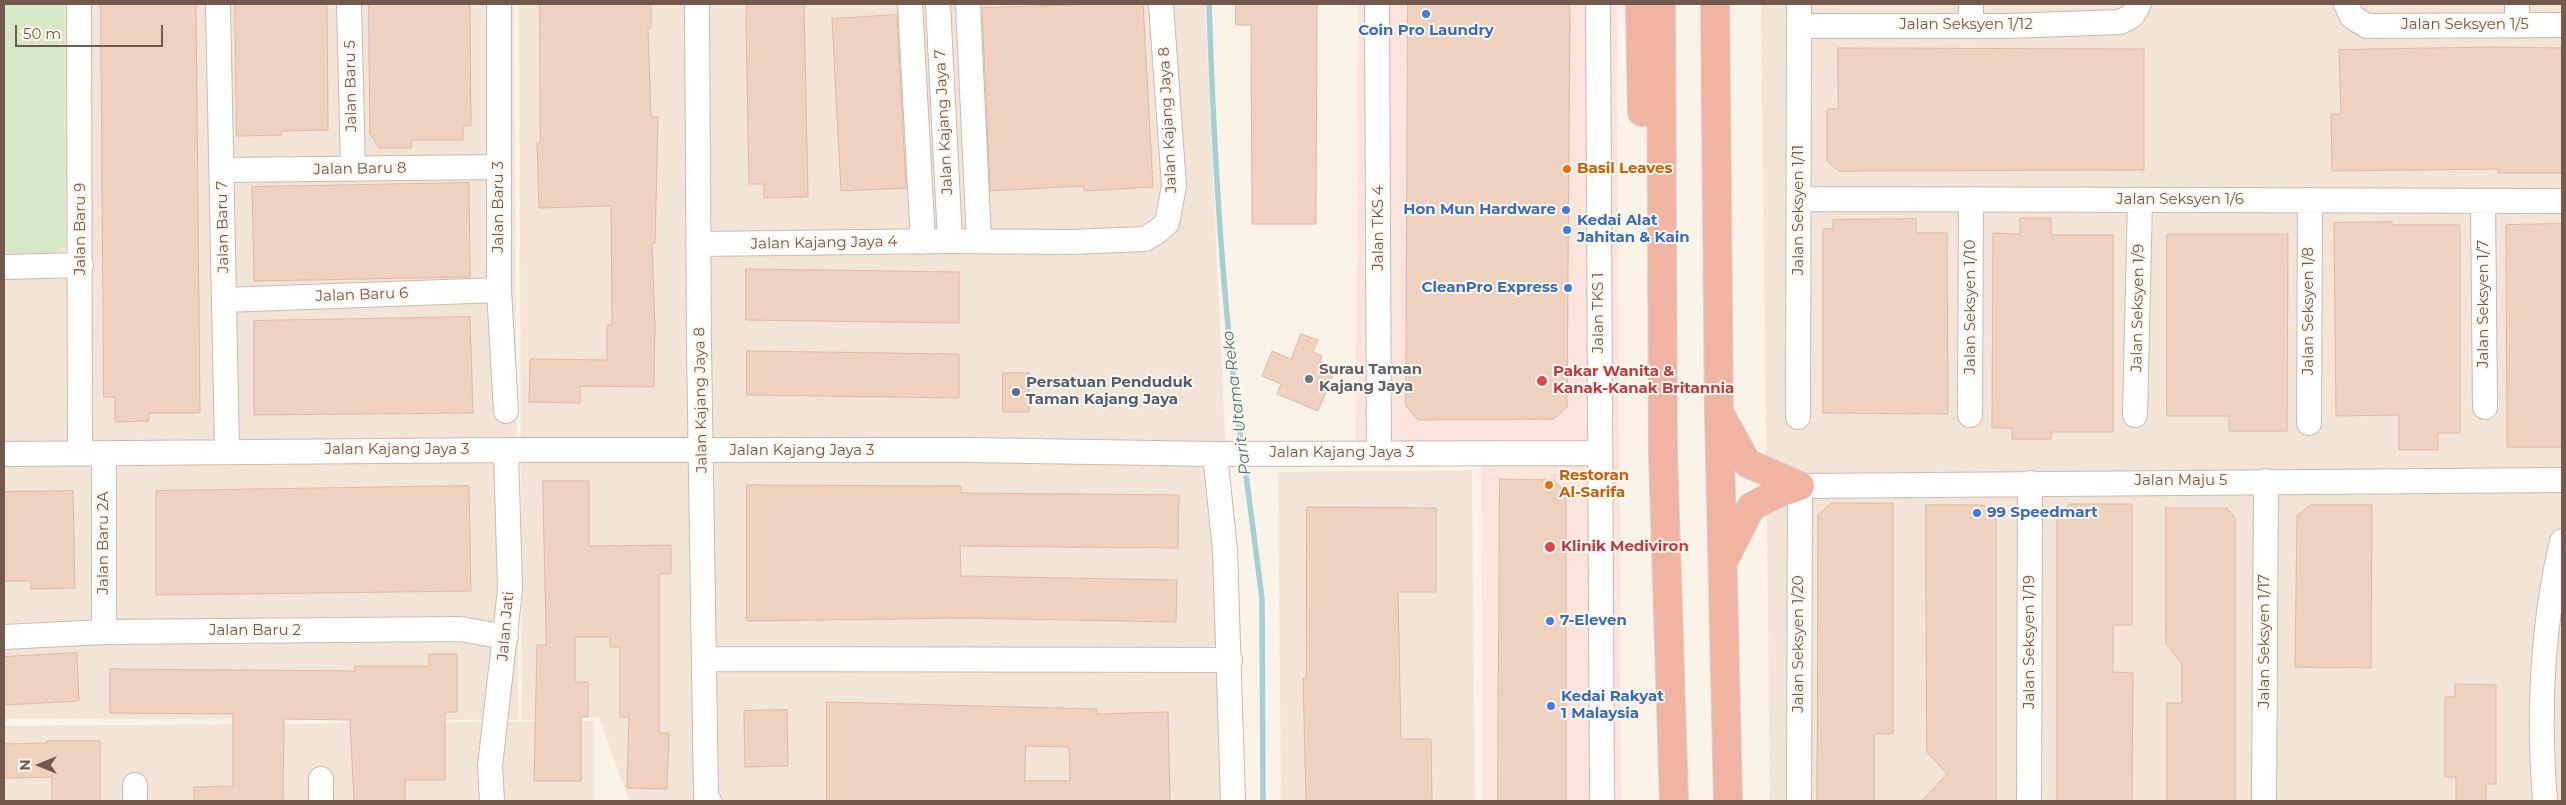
<!DOCTYPE html>
<style>
body{margin:0}
#map{position:relative;width:2566px;height:805px;overflow:hidden;background:#fbf3e7;font-family:Montserrat,sans-serif}
canvas{display:block}
.frame{position:absolute;inset:0;border:5px solid #73594d;pointer-events:none}
.north{position:absolute;left:15px;top:740px;width:50px;height:50px;-webkit-text-stroke:4px #fef7ed;paint-order:stroke;rotate:270deg;font-size:14px;font-weight:700;line-height:20px;text-align:center;color:#73594d}
.north::after{content:'';display:block;margin:auto;width:18px;height:22px;background:#73594d;clip-path:polygon(50% 0,100% 100%,50% 72%,0 100%)}
.scale{position:absolute;left:15px;top:25px;width:148px;height:22px;box-sizing:border-box;border:2px solid #73594d;border-top:0;padding-left:6px;font-size:15px;line-height:18px;white-space:nowrap;color:#73594d;-webkit-text-stroke:4px #fef7ed;paint-order:stroke}
</style>
<div id="map">
<canvas width="2566" height="805"></canvas>
<div class="frame"></div>
<div class="north">N</div>
<div class="scale">50 m</div>
</div>
<script>
const context = document.querySelector('canvas').getContext('2d');
context.lineJoin = 'round';
function fill(path, color) {
  context.fillStyle = color;
  context.fill(path, 'evenodd');
}
function strokePath(path, color, width, dash) {
  context.strokeStyle = color;
  context.lineWidth = width;
  context.lineCap = dash ? 'butt' : 'round';
  context.setLineDash(dash || []);
  context.stroke(path);
}
function label(font, color, halo, rows, align = 'center') {
  context.font = font + ' Montserrat,sans-serif';
  context.lineWidth = 4;
  context.setLineDash([]);
  context.textBaseline = 'middle';
  context.strokeStyle = halo;
  context.fillStyle = color;
  for (const [text, x, y, turn = 0] of rows) {
    context.save();
    context.translate(x, y);
    context.rotate((+turn || 0) * Math.PI / 180);
    context.textAlign = isNaN(turn) ? turn : align;
    if (halo) context.strokeText(text, 0, 0);
    context.fillText(text, 0, 0);
    context.restore();
  }
}
const residential = new Path2D(`
 M4 4H514L518 720 4 719Z
 M519 4H1205L1242 801H629L599 717 522 720Z
 M1761 4H2562V801H1770Z
 M1472 470 1475 801H1281L1278 472Z
 M594 721V801H4V726Z`);
const commercial = new Path2D(`
 M1358 4H1617L1621 801H1483L1481 452 1356 453Z`);
const green = new Path2D(`
 M4 4H64L65 246 51 254 4 253Z`);
const stream = new Path2D(`
 M1209 4C1214 152 1222 301 1242 448
 M1244 459 1262 599 1263 801`);
const building = new Path2D(`
 M101 4H196L200 413H149V421L115 422V397H104Z
 M235 4H327L328 130 282 131V135L237 136Z
 M369 4H470L471 126H463V140H411L412 148H379L370 134Z
 M540 4H651V28H648L651 117H658L655 243H652L655 326 654 387 580 386V403L529 402 530 359 607 360V325H612L611 206 539 208 537 143 540 142Z
 M747 4H804L808 197 764 198V184H749L746 21Z
 M1101 4H1143L1153 187 1084 191V186L990 191 982 8Z
 M1236 4H1317L1316 224H1252L1251 25H1236Z
 M1408 4H1570L1567 407 1554 419 1418 420 1406 406Z
 M897 15 906 188 841 191 832 19Z
 M2492 47 2562 48V173H2498V169L2332 171 2331 114H2341L2339 50Z
 M1838 48 2144 49V170L1839 171 1827 161V109H1838Z
 M469 183 470 277 254 281 252 187Z
 M2020 218H2051V235H2113V432H2051V439H2012V428H1992L1993 233 2020 234Z
 M1916 219V233H1947L1948 414 1823 413V229H1833V220Z
 M2392 222V225H2460V433H2438V450H2399V415L2336 416 2334 223Z
 M2562 224V447H2507L2506 225Z
 M2167 234H2288L2287 431H2229V416H2167Z
 M746 269 959 272V323L746 320Z
 M470 317 473 413 254 415V321Z
 M1301 334 1318 340 1313 352 1322 356 1320 361 1336 368 1318 411 1277 394 1281 384 1262 376 1272 351 1291 359Z
 M747 351 959 354V398L747 395Z
 M1003 373H1029V412H1003Z
 M1500 479 1553 480 1566 492V801H1498Z
 M543 481H589V546L671 545V574H659V733H669L667 789 627 788 629 717H620V647H610V637H575V682H588V717H581V781H534L537 645H546Z
 M747 485 961 486V493L1179 495 1178 548 960 546 961 576 1177 580 1176 622 961 618 747 621Z
 M469 486 471 591 156 595V491Z
 M73 491 75 588 31 589V581H4V492Z
 M1832 503H1893V734H1874V801H1817L1818 515Z
 M2070 504H2132V625H2113V672L2133 673 2132 801H2057V517Z
 M1926 505H1984L1996 517V801H1922L1947 774 1927 752Z
 M2311 505H2372L2371 668 2295 667 2297 516Z
 M1307 507 1436 508V592H1398L1401 739H1431L1432 801H1306L1303 678H1306Z
 M2166 508H2227L2235 517V801H2167V703H2182V664L2166 644Z
 M77 653 79 701 4 705V657Z
 M429 654H457V712H445V780H405V801H354L350 720 284 719 283 801H194V787L233 786V714L110 713V669L355 671V666H429Z
 M2455 684 2496 685V784H2486V801H2456V777H2445V697H2455Z
 M827 702 1097 709V714L1168 712 1170 801H827ZM1026 746 1069 747 1070 781H1025Z
 M787 710 788 766 745 767 744 711Z
 M47 741H100V801H52V777L4 778V744L47 743Z`);
const street = new Path2D(`
 M79 4 80 453
 M218 4 227 451
 M349 4 353 169
 M499 4V290L506 411
 M697 4 699 347 706 796 709 801
 M910 4 923 242
 M938 4 950 241
 M968 4 979 241
 M1377 4 1379 453
 M1598 4 1602 801
 M1971 4V26
 M2346 4 2352 17 2367 26 2562 25
 M2517 25V4
 M1799 26H2007L2120 22 2132 16 2139 4
 M222 170 499 167
 M1799 199 2562 201
 M2483 201 2485 407
 M698 244 950 241 1070 242 1145 239 1158 231 1167 223 1174 186 1161 4
 M4 267 81 265
 M224 300 499 290
 M1970 415 1971 199
 M2135 415 2140 200
 M1798 417 1799 4
 M2309 423 2310 200
 M104 453V632
 M4 454 506 450H970L1215 454 1600 453
 M1215 454 1225 550 1233 801
 M4 637 104 632 460 629 506 637
 M705 659 1230 660
 M321 779V801
 M135 785V801
 M492 801 490 766 510 590 506 450
 M1799 801 1800 486 2562 480
 M2029 801 2030 483
 M2264 801 2266 481
 M2545 801C2538 716 2542 624 2562 541`);
const highway = new Path2D(`
 M1640 4 1642 112
 M1661 4 1663 454 1674 801
 M1715 4 1719 413 1728 801
 M1721 416 1747 463 1800 486
 M1723 562 1751 507 1776 494 1800 486`);
const markers = [
 [1426,14,5,"#3f7fe0"],
 [1567,169,5,"#e8710a"],
 [1566,210,5,"#3f7fe0"],
 [1567,230,5,"#3f7fe0"],
 [1568,288,5,"#3f7fe0"],
 [1309,379,5,"#6b7280"],
 [1542,381,6,"#e0444e"],
 [1016,392,5,"#5c6f8a"],
 [1549,485,5,"#e8710a"],
 [1977,513,5,"#3f7fe0"],
 [1550,547,6,"#e0444e"],
 [1550,621,5,"#3f7fe0"],
 [1551,706,5,"#3f7fe0"]
];
const streetNames = [
 ["Jalan Seksyen 1/12",1966,25],
 ["Jalan Seksyen 1/5",2465,25],
 ["Jalan Baru 5",351,86,-91],
 ["Jalan Kajang Jaya 8",1168,120,-93],
 ["Jalan Kajang Jaya 7",944,122,-93],
 ["Jalan Baru 8",360,169,-1],
 ["Jalan Seksyen 1/6",2180,200],
 ["Jalan Baru 3",499,207,-90],
 ["Jalan Seksyen 1/11",1799,210,-90],
 ["Jalan Baru 7",223,227,-91],
 ["Jalan TKS 4",1379,228,-90],
 ["Jalan Baru 9",81,229,-90],
 ["Jalan Kajang Jaya 4",824,243,-1],
 ["Jalan Baru 6",362,295,-2],
 ["Jalan Seksyen 1/7",2484,304,-90],
 ["Jalan Seksyen 1/10",1971,307,-90],
 ["Jalan Seksyen 1/9",2138,308,-89],
 ["Jalan Seksyen 1/8",2309,311,-90],
 ["Jalan TKS 1",1599,313,-90],
 ["Jalan Kajang Jaya 8",701,400,-91],
 ["Jalan Kajang Jaya 3",397,450],
 ["Jalan Kajang Jaya 3",802,451],
 ["Jalan Kajang Jaya 3",1342,453],
 ["Jalan Maju 5",2181,481],
 ["Jalan Baru 2A",104,543,-90],
 ["Jalan Jati",506,626,-85],
 ["Jalan Baru 2",255,631],
 ["Jalan Seksyen 1/17",2265,641,-90],
 ["Jalan Seksyen 1/19",2030,642,-90],
 ["Jalan Seksyen 1/20",1799,644,-90]
];
const shopNames = [
 ["Coin Pro Laundry",1426,31,"center"],
 ["Hon Mun Hardware",1556,210,"right"],
 ["Kedai Alat",1577,221],
 ["Jahitan & Kain",1577,238],
 ["CleanPro Express",1558,288,"right"],
 ["99 Speedmart",1987,513],
 ["7-Eleven",1560,621],
 ["Kedai Rakyat",1561,697],
 ["1 Malaysia",1561,714]
];
const foodNames = [
 ["Basil Leaves",1577,169],
 ["Restoran",1559,476],
 ["Al-Sarifa",1559,493]
];
const worshipNames = [
 ["Surau Taman",1319,370],
 ["Kajang Jaya",1319,387]
];
const healthNames = [
 ["Pakar Wanita &",1553,372],
 ["Kanak-Kanak Britannia",1553,389],
 ["Klinik Mediviron",1561,547]
];
const serviceNames = [
 ["Persatuan Penduduk",1026,383],
 ["Taman Kajang Jaya",1026,400]
];
const waterNames = [
 ["Parit Utama Reko",1237,403,-97]
];
fill(residential, '#f2e4d6');
fill(commercial, '#fae4dc');
fill(green, '#d5e8c6');
strokePath(stream, '#a4cfd4', 5.5);
fill(building, '#efd1c0');
strokePath(building, '#e0b8a2', 1);
strokePath(street, '#ccbaae', 26);
strokePath(highway, '#d8d1cd', 30);
strokePath(street, '#fff', 24);
strokePath(highway, '#f1b4a2', 28);
for (const [x, y, r, color] of markers) {
  const dot = new Path2D();
  dot.arc(x, y, r, 0, 2 * Math.PI);
  context.fillStyle = color;
  context.fill(dot);
  strokePath(dot, '#fef7ed', 2);
}
label('15px', '#73594d', '#fef7ed', streetNames);
label('bold 15px', '#366cbe', '#fef7ed', shopNames, 'left');
label('bold 15px', '#c56008', '#fef7ed', foodNames, 'left');
label('bold 15px', '#5b616d', '#fef7ed', worshipNames, 'left');
label('bold 15px', '#be3a42', '#fef7ed', healthNames, 'left');
label('bold 15px', '#4e5e75', '#fef7ed', serviceNames, 'left');
label('italic 16px', '#45777e', '#fef7ed', waterNames);
</script>
